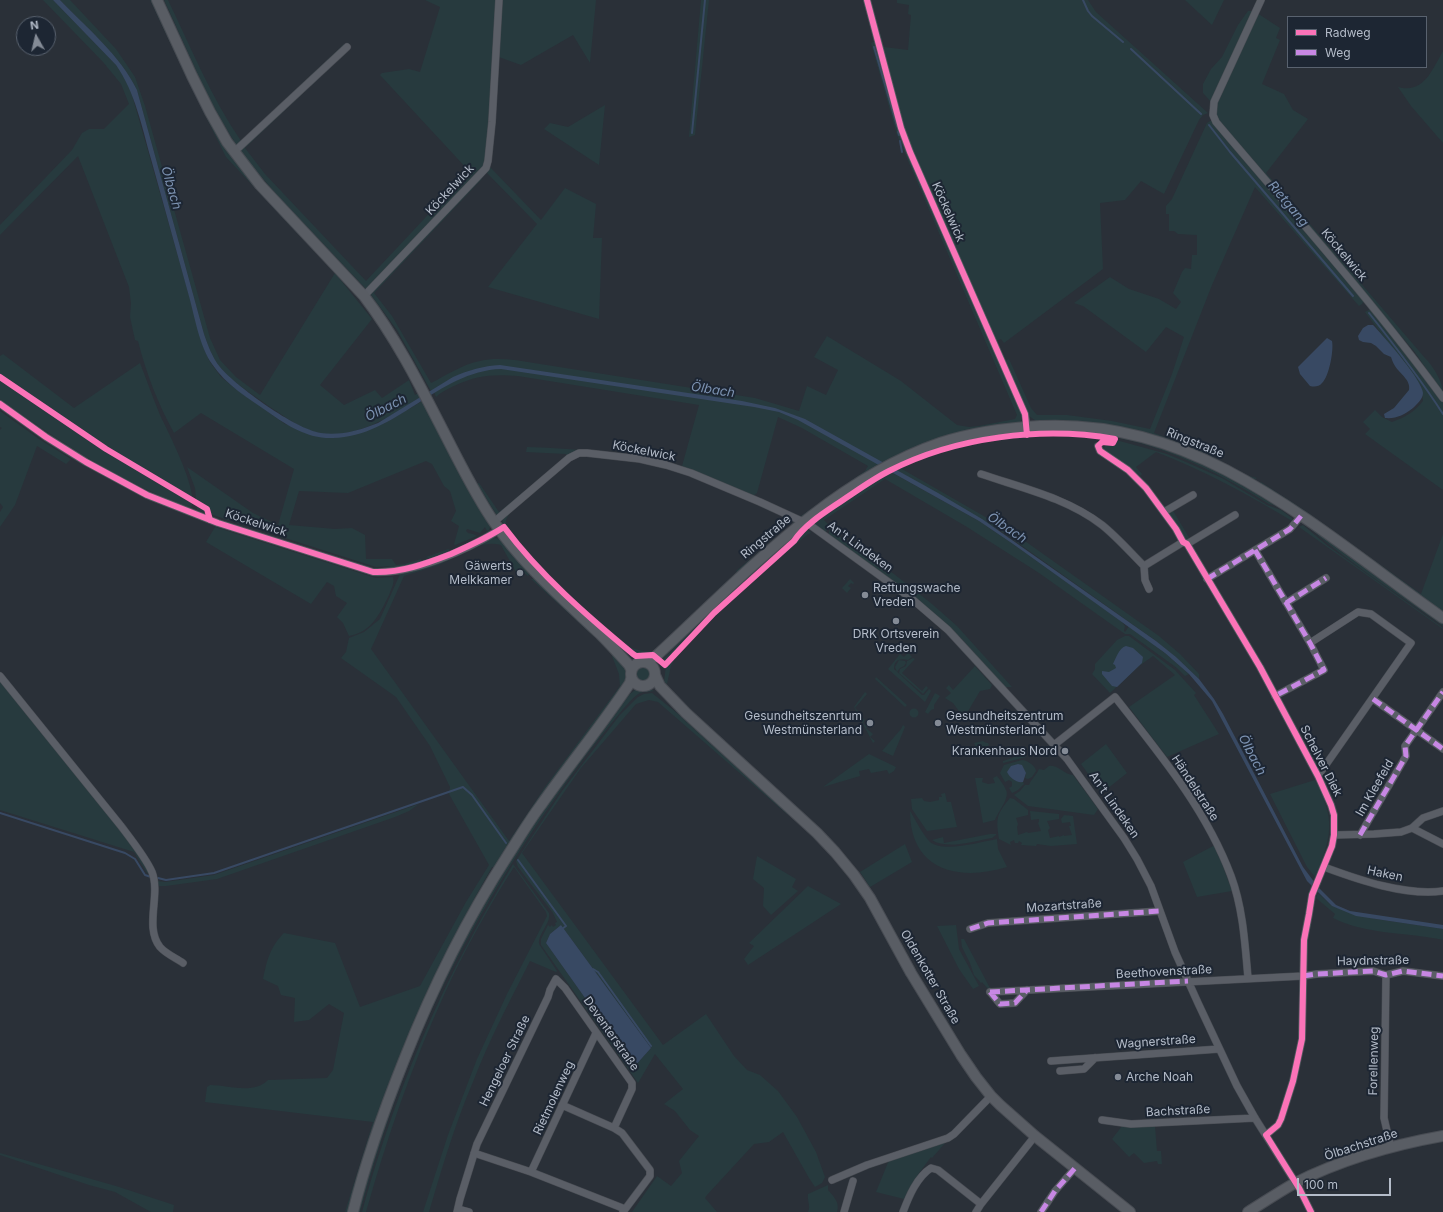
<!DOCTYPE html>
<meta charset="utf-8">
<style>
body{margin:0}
#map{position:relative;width:1443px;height:1212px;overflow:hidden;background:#2a3038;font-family:Inter,sans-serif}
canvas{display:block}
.legend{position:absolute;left:1287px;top:16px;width:140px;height:52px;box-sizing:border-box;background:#1d2633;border:1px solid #59626f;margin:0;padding:5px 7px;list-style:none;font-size:12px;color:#b4bcc9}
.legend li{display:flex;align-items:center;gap:8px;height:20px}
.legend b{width:20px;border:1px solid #59626f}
.north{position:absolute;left:16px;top:16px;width:40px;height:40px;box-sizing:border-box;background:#1d2633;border:1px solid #59626f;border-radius:50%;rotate:352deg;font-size:11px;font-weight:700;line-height:16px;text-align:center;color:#b4bcc9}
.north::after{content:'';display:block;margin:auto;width:14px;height:18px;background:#848b96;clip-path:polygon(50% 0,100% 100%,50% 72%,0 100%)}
.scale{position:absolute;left:1297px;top:1178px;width:94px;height:18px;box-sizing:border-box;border:2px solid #b4bcc9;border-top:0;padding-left:5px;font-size:12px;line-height:14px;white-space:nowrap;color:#b4bcc9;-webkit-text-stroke:3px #1d2633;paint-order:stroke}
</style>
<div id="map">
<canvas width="1443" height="1212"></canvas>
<ul class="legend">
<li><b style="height:5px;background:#fb73b8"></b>Radweg</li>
<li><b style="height:5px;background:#c787e3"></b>Weg</li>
</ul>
<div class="north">N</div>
<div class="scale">100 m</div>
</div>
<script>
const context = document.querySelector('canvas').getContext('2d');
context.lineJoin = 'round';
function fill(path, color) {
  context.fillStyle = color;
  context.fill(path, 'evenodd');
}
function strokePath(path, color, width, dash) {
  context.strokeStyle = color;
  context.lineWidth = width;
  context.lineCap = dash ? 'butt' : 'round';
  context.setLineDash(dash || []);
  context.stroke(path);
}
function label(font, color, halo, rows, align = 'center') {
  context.font = font + ' Inter,sans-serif';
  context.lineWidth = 4;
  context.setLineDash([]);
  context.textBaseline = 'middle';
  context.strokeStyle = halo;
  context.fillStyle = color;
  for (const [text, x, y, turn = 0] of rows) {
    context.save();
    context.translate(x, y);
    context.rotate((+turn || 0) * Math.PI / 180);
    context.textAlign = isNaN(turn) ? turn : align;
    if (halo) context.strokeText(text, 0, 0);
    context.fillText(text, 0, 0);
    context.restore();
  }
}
const green = new Path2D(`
 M43 0H53L116 65 124 77 130 88 205 351 210 362 221 377 232 386 285 424 333 438 385 423 424 400 491 525 489 530 487 531 485 527 480 533 467 529 466 531 468 533 473 534 477 536 455 545 454 544 459 526 451 521 456 511 450 491 444 486 432 464 426 461 348 493 299 491 289 525 335 529 352 528 365 535 366 559H392L396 565 404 564 421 559V562L416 564 384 570 382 568 391 566 376 567 197 510 195 488 187 467 253 513 278 525 294 469 201 413 174 433C158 404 146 373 138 341L135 340 130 317 131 303 129 287 78 156 0 235V225L72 150 82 133 89 129H104L129 104 121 84 103 62Z
 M60 0H70L116 49 135 77 145 106 210 338 220 360 236 377 260 395 335 273 372 319 320 385 344 405 375 390 382 398 409 380 415 395 420 392 422 396C395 413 372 430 339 434 330 435 318 434 309 430 294 424 281 414 267 405 251 393 233 383 220 367 212 357 208 345 204 334L137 90C120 55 87 28 60 0Z
 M150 0H154L202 105 299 232 298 234 226 157 190 85Z
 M164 0H168C191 48 211 97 241 141L344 44 346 46 237 146C207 101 187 49 164 0Z
 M425 0H497L489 123 485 164 482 168 367 288H365L277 195 240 152 241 149 334 64 245 148 265 174 366 281 469 171 380 75 382 73 409 69 420 72 440 7Z
 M500 0H596L590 63 573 35 521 65 496 56Z
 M701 0H709L695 135 689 137Z
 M897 0H1088L1096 12 1208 113 1203 115 1199 120 1164 194 1141 181 1125 200 1100 203 1103 269 1004 343 1001 339 996 341 919 172 904 129 875 15 884 47 908 50 911 15 908 14 909 5 897 3Z
 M1185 0H1224L1212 25Z
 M1248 11H1254L1211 102 1203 93V84L1211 69 1222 57 1238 25Z
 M1257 13 1280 28 1276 38 1280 40 1262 84 1284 94 1293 110 1308 119 1266 173 1425 358C1433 366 1443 382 1443 393L1414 351 1221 126 1215 115 1216 103Z
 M875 41 901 135 1022 415 1021 421 1018 423 894 457 871 469V470L802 519 798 518 865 471 868 466 802 428 778 417 757 493 753 496 674 466 579 452 498 515 496 514 477 484 479 483 499 512 566 457V454L526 452 527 447C582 449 628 453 682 466L699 405 518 376C493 374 477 375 454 386 448 389 441 392 436 397L433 390 431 391 397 330 371 295V293L490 167 541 220 565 188 596 204 593 238H602L599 319 488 287 537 224 486 172 481 180 374 293 392 316 431 383C447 375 463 364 480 361 492 358 503 359 515 360L755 398 799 411 807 386 826 395 838 370 814 357 827 336 901 381 957 425 969 427 979 426 1015 419 1017 415 897 135 871 43Z
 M1443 51V143L1411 106 1398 87C1424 94 1432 70 1443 51Z
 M605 105 599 165 544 129 550 123 568 127Z
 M1210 121H1213L1364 300 1362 304 1359 306 1255 187 1212 285 1154 433 1204 452 1249 476 1257 478 1252 481 1166 440 1039 423 1029 416 1004 361 1009 359 1031 408 1037 415H1067L1112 421 1150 429 1172 374 1184 337 1166 327 1146 352 1083 306 1074 303 1110 277 1129 289 1159 299 1176 309 1181 302 1173 293 1182 272 1185 268 1191 269 1192 255H1197V235L1178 234 1174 231H1169V214H1166V206L1172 199 1207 123Z
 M1369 310H1373L1443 400V490L1365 434 1370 429 1363 422 1375 410 1382 417 1392 422C1406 417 1414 412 1423 401L1421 386 1365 312Z
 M3 354 74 408 140 363C147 381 153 398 160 415 168 432 200 493 191 508 121 483 60 442 0 399V356Z
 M0 411 39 439 71 459 66 464 37 446 15 505 0 527V512L3 507 0 503V430L2 428 0 427Z
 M1063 429 1108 433 1179 452 1241 482 1292 515 1277 506 1269 504C1219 473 1167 446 1108 436 1082 432 1055 433 1029 434L1028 431Z
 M1026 431 1025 434 976 439 919 455 973 437Z
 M1056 435 1101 437 1112 439 1111 441C1041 429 969 438 905 466L902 469 1015 534 1159 636 1180 654 1199 674V679L1176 657 1156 641 1001 531 896 470C915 460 935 451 956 446 988 438 1022 436 1056 435Z
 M1116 440 1167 454 1186 462 1222 478 1267 505 1281 510 1292 518V521C1247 494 1205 471 1156 452L1136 467 1142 474 1140 476 1137 473 1135 474 1105 452 1104 448 1106 443 1115 445Z
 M581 455 646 461 696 477 647 463 584 456 576 457 569 462 511 512C509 515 505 519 506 523 506 528 513 534 516 538 548 579 588 613 627 646 636 650 644 652 654 651L737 572 736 571 788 528 793 523V520L796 522 655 654H637L633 653 604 629 546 575 525 553 502 522 503 518 570 459Z
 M891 472 979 521 1013 544 1121 621 1125 626 1124 631 1125 632 1129 626 1165 653 1189 674 1185 676 1177 668 1130 634H1125L1039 573 967 527 885 479 824 520 844 541 894 574 932 604 957 626 1012 687H1005L961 638 947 625 828 535 830 529 827 527 825 529 827 530 825 533 815 524V523C839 504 864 487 891 472Z
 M1261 482 1307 512 1421 594 1443 534V614L1260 484Z
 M1172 509 1190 539 1187 540 1169 513Z
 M1305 524 1443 622V626C1397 593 1347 562 1305 524Z
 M1303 525 1328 546 1443 628V629L1299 527Z
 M215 527 376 578 393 577C395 583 391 589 389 595 380 613 372 632 349 636L343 623 337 617 347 603 336 596 334 586 327 582 311 604 206 542Z
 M807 529 811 533 808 534C765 570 724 606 685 646L677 655 671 666 667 684 664 682 666 665 679 650 722 607 789 548Z
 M800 530 801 531 793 541 723 603 665 663 662 660 712 608Z
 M494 538 501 539 530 573 528 576 520 570 517 574 501 545C480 539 458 557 439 565 428 569 415 572 404 576L371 649 509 841 545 787 620 686 619 674 610 651 531 579 537 578 628 669 629 680 496 869 492 867 474 899 473 905 450 949 349 1212H345L373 1122 205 1102 207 1087 210 1085C229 1085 253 1095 268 1080L327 1078 333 1070 344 1013 329 1004 309 1020 294 1022 295 998 281 995 278 986 263 979C267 960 270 947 284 933L335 943 360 1007 420 986 466 902 489 865 449 794 450 787 430 746 396 697 341 658 346 652 349 638 364 632 380 619 400 574 415 569Z
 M448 549 450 550 430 559 426 557Z
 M850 579 854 583 853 584 851 583 848 586 851 588 847 593 842 588Z
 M606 633 635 656H652C633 665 618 646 606 633Z
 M1125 636H1129L1175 670 1196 693 1194 695 1219 734 1167 757 1129 707 1175 675 1153 656 1139 666 1110 693 1092 674 1095 669V664L1117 640Z
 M908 653 912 657 908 660C900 658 894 660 894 669L922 695H924L929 689 931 691 925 702 888 669 900 654 904 657Z
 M913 658 915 659 902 673 922 691 926 686 928 688 923 694 899 673 900 669 906 666 907 661Z
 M899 660 905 661 906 663 904 666 900 668 897 672 895 667Z
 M634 673a9 9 0 1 1 18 0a9 9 0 1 1-18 0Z
 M975 666 992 685 990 689 980 691 964 718 953 703 945 698 951 693 946 688 949 685 953 690Z
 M876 677 907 705 905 707 875 679Z
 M0 679 123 830 151 874 147 873 134 852 0 810Z
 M639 688H647L654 691C650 692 644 691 640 693 634 696 629 703 624 708 606 729 589 751 573 773 519 847 472 924 433 1007 403 1072 379 1143 360 1212H356L372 1155 408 1056 458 947 510 857 602 726 630 694 635 690Z
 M865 692 867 694 855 708 859 712 858 714 865 720 863 723 867 727 866 728 873 734 870 737 875 741 873 743 854 707Z
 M652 693 677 713 712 745 717 749 785 811 788 815 658 702 649 700 636 704 581 768 522 853 663 1045 706 1014 734 1056 747 1070 760 1075 778 1091 797 1117 816 1152 825 1177 822 1183 815 1187 809 1178 783 1132 769 1142 754 1144 707 1195 705 1198 717 1212H632L657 1176 671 1186 682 1173 679 1161 699 1136 690 1130 675 1111 664 1104 683 1089 655 1054 638 1083 541 945V939L548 925 550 927 552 925 553 927 556 925 555 923 557 922 553 913 518 867 516 861 562 791 619 716 638 697 644 694ZM561 925 651 1048 634 1067 546 943 550 934Z
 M935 693 940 696 934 705V709L931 710 928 714 925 712Z
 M909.5 713a4.5 4.5 0 1 1 9 0a4.5 4.5 0 1 1-9 0Z
 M903 725 905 727 893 756 882 751 901 729Z
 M983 741 986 743H988L989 745 984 749 979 750 976 747 974 743Z
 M1106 744 1127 773 1102 793 1081 764Z
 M1026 751V757L1003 763V761L1012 758Z
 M869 754 896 767 894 771 889 774 887 770 871 773 869 769 859 771 860 776 823 787Z
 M1022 760C1027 760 1036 766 1036 771L1032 777 1028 779 1025 778 1026 773 1009 775 1014 780 1023 782 1024 784 1018 790 1012 793 1009 788 1012 786V782L1009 780 1005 782 1000 773 1004 765Z
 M1049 766C1058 764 1064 775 1073 775L1098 809 1094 815 1028 806 1014 795 1020 791 1025 785H1029C1031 779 1036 776 1039 769L1044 770Z
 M997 776C1000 780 1004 785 1006 790 1010 798 998 812 995 820L983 823 975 778H983L982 782 988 784 995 783 993 778Z
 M1315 780C1336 820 1332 836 1315 877L1307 867 1270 794Z
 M945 793 947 802H951L957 827 927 831 912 809 911 799 922 798 924 801 930 802 939 800V797H942L941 794Z
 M1010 798 1014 799 1028 810V815L1016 818 1018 824 1017 827 1018 835 1027 832 1028 833 1041 831 1038 823 1039 822V819L1031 820 1030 811 1059 814V819L1047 821 1050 828 1048 830 1050 838 1059 836V837L1064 835V836L1072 835 1069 826H1071L1070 822 1062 823 1061 819 1064 815 1073 816 1077 844 1051 846 1037 844 1036 846 1021 845 1022 843 1019 841 1018 843H1015L1014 840 1010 842 1011 845 999 839C996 818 996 815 1010 798Z
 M419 804 409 811 395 817 217 879 166 886H159L157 881 165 882 214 875Z
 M910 811C915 819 923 835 930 842 944 853 980 842 997 839L998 849 1007 867C958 882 910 870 910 811Z
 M990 834H996V835L992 838C975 841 947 850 932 840L943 837 944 843Z
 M905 844 912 862 870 887 860 872Z
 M1215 845 1232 891 1197 897 1183 862Z
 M757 856 796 879 792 887 798 891 771 915 763 906 764 888 753 879Z
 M513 864 549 913C551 924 538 933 539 944L557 971 556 972 530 961C510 1001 489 1040 473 1082 455 1124 442 1168 429 1212H423L448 1135 477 1059 507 994 547 916 546 912 514 867C488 908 464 951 444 995 412 1065 387 1138 366 1212H362C386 1124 421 1032 464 951 479 922 496 893 513 864Z
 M808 886 841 904 748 965 744 959 754 946 749 943Z
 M1318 893 1332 906 1376 919 1443 929V940C1407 932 1367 935 1333 918L1335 914 1316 898Z
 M956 925 959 949 979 986 973 989 959 969 937 926Z
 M961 939H964L990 988 988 989 982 982 981 983 974 975 970 963 962 947Z
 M1122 1126 1130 1127 1155 1126 1157 1151H1161L1162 1164H1158L1157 1161 1144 1163 1134 1153 1129 1157 1112 1139Z
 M946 1142 932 1158 931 1157 919 1173 904 1199 876 1192 889 1160Z
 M0 1153 116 1186 174 1205 173 1212H151L115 1192 89 1185 0 1155Z
 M828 1185V1190C834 1197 840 1202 837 1212H808C811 1206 807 1201 808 1194Z`);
const water = new Path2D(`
 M53 0H60C87 28 120 55 137 90L204 334C208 345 212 357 220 367 237 387 295 429 321 433 340 436 361 430 378 423L453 377C469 370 483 366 500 365L742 401 775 408 805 419 938 493 982 519 1156 641 1176 657 1199 679 1214 699 1223 714 1303 867 1318 887 1336 905 1350 911 1443 925V929L1356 916 1332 906 1307 881 1212 701 1189 674 1165 653 1013 544 979 521 798 420 779 412 754 407 501 369C438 371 396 437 333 438 308 439 288 426 268 412 248 398 226 385 212 364 200 347 195 319 190 300 177 253 164 206 151 159 142 127 135 92 116 65Z
 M1368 325H1373L1375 327C1385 338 1423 381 1423 393 1423 399 1417 404 1413 408 1404 415 1396 419 1385 418L1384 414 1394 408 1409 390C1411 380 1400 374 1395 366 1393 363 1392 360 1391 357L1384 354 1376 346 1371 343 1363 342 1359 340 1358 336 1363 328Z
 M1327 338 1332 341C1334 350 1329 377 1322 383 1319 387 1314 387 1310 386L1300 374 1298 367Z
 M1126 646 1133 648 1143 657 1142 663 1117 687 1112 686 1102 674V671L1109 672 1116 668 1115 665 1113 664C1116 658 1119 648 1126 646Z
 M1018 764 1022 765 1026 773 1023 782C1016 783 1010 778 1007 772L1011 766Z
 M561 925 651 1048 634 1067 546 943 550 934Z`);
const stream = new Path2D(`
 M1083 0 1088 11 1092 16 1123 42
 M874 47 897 126
 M1131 49 1201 114
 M1209 125 1230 152 1353 296
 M898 132 899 135
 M692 133 705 0
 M900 141 902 152
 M1369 313C1395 346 1420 378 1443 414
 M0 813 125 853 135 859 145 875 151 877
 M518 860 566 926 562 929
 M158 878 166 880 214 873 463 787 472 795 506 843
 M593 969 598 972 651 1046`);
const street = new Path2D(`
 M867 0 901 128 910 152 1025 414 1027 427
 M1261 0 1214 102 1213 115 1216 122C1293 213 1373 302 1443 398
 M234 152 347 47
 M364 296 486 168 488 161 492 122 499 0
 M0 404 46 437 86 462 147 495 218 523 373 572C413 574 465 551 499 530
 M1098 446 1100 451 1128 470 1146 488 1176 529 1183 542 1187 544 1260 667 1318 776 1331 805 1334 815V835L1332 846 1312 895 1309 914 1304 940 1302 1039 1293 1081 1281 1119 1278 1125 1266 1135
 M981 474C1022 488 1067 498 1102 525 1117 537 1130 552 1144 566L1183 542
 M1164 512 1193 495
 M494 522 569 458 579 453H587L640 459 666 465 691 473 760 502 810 525 912 599 948 630 1067 759 1124 838 1137 859 1151 886 1175 952 1198 1003 1237 1086 1255 1118 1299 1188 1311 1212
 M1187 544 1235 515
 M1255 550 1310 643 1324 670 1275 696
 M1144 566 1145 580 1149 589
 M1207 579 1290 529 1301 516
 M1286 603 1326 578
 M1310 643 1358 612 1371 614 1411 643 1318 776
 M0 676 121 826C130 838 146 858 152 872 161 895 144 927 160 947 166 954 176 958 183 963
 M1373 699 1443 749
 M1054 745 1115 697C1159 753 1206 809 1231 876 1243 908 1245 944 1248 978
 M1412 828 1443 844
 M1334 835 1374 834 1401 832 1412 828 1423 818 1443 811
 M1360 835 1406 756 1405 746 1443 692
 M1324 867C1359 880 1405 896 1443 891
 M970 929 988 923 1160 911
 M1386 975 1384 1118 1391 1148
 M990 992 1303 976 1317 974 1373 971 1386 975 1403 971 1443 976
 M990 992 1000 1004 1015 1003 1027 990
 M1051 1061 1219 1049
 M1060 1071 1084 1069 1095 1058
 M562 1105 614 1128
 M1102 1120 1131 1124 1255 1118
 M474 1153 531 1172 625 1209
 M531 1172 596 1033
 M832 1180 867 1165 948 1138 954 1134 991 1096
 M458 1209 469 1212
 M457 1212 460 1199 477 1144 548 997 550 990 556 979 565 988 632 1083V1089L614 1128 622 1133 650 1170V1176L623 1212
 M844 1212 853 1181
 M903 1212C909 1196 917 1177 931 1168L938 1170 981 1204
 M976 1212 981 1204 1035 1136
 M1041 1212 1055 1191 1075 1168`);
const secondary = new Path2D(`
 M157 0 192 76 210 112 227 142 260 185 364 296C400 343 425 396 452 448 465 473 478 499 494 522 523 565 563 599 600 634 610 644 620 655 629 665L631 669
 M645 661 655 657C740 579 829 481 940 443 973 432 1006 428 1040 426 1105 423 1169 440 1226 470 1304 511 1372 568 1443 618
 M631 674a12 12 0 1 1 24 0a12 12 0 1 1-24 0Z
 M655 675 660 686 686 713 817 833 835 852 854 875 870 898 911 973 961 1055 976 1077 991 1096 1000 1105 1035 1136 1130 1212
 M353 1212C366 1160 384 1110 404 1060 432 989 466 920 508 855 519 838 529 821 541 805 570 764 602 725 630 683L631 679
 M1248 1212C1264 1202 1279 1192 1295 1183 1341 1160 1392 1145 1443 1136`);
const quiet = new Path2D(`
 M1255 550 1310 643 1324 670 1275 696
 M1207 579 1290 529 1301 516
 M1286 603 1326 578
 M1373 699 1443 749
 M1360 835 1406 756 1405 746 1443 692
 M970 929 988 923 1160 911
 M1303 976 1317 974 1373 971 1386 975 1403 971 1443 976
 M990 992 1188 981
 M990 992 1000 1004 1015 1003 1027 990
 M1041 1212 1055 1191 1075 1168`);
const cycleway = new Path2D(`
 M867 0 901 128 910 152 1025 414 1027 435
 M0 377 106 449 207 509 210 520
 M0 404 46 437 86 462 147 495 218 523 373 572C401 573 425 564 451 554 469 546 487 538 504 527 540 575 586 615 633 654L636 656 653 655 665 665 714 613 794 541C805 524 827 511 843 500 858 490 873 479 889 471 955 437 1042 426 1115 439L1113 443 1102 442 1098 446 1100 451 1128 470 1146 488 1176 529 1183 542 1187 544 1260 667 1318 776 1331 805 1334 815V835L1332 846 1312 895 1309 914 1304 940 1302 1039 1293 1081 1281 1119 1278 1125 1266 1135 1299 1188 1311 1212`);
const markers = [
 [520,573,4,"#848b96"],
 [865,595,4,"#848b96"],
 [896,621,4,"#848b96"],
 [870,723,4,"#848b96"],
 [938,723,4,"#848b96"],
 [1065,751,4,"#848b96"],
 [1118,1077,4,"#848b96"]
];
const streetNames = [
 ["Köckelwick",450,190,-47],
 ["Köckelwick",948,212,66],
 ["Köckelwick",1344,255,50],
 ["Ringstraße",1195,443,22],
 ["Köckelwick",644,451,11],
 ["Köckelwick",256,523,18],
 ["Ringstraße",766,537,-40],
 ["An't Lindeken",860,547,36],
 ["Schelver Diek",1321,761,63],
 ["Händelstraße",1195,788,57],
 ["Im Kleefeld",1375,788,-60],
 ["An't Lindeken",1114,805,55],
 ["Haken",1385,874,12],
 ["Mozartstraße",1064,906,-4],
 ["Haydnstraße",1373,961,-1],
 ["Beethovenstraße",1164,972,-3],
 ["Oldenkotter Straße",930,977,60],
 ["Deventerstraße",611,1034,55],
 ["Wagnerstraße",1156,1042,-4],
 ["Hengeloer Straße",505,1061,-64],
 ["Forellenweg",1374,1061,-89],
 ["Rietmolenweg",554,1098,-65],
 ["Bachstraße",1178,1111,-3],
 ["Ölbachstraße",1361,1145,-18]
];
const poiNames = [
 ["Gäwerts",512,566],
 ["Melkkamer",512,580],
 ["Rettungswache",873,588,"left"],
 ["Vreden",873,602,"left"],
 ["DRK Ortsverein",896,634,"center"],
 ["Vreden",896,648,"center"],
 ["Gesundheitszenrtum",862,716],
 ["Westmünsterland",862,730],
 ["Gesundheitszentrum",946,716,"left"],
 ["Westmünsterland",946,730,"left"],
 ["Krankenhaus Nord",1057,751],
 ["Arche Noah",1126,1077,"left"]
];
const waterNames = [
 ["Ölbach",171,188,74],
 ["Rietgang",1288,204,50],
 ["Ölbach",713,390,9],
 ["Ölbach",386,408,-27],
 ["Ölbach",1007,528,34],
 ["Ölbach",1252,755,62]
];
fill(green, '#273a3e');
fill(water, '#384963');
strokePath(stream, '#384963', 2);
strokePath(street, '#484c53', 8);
strokePath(secondary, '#484c53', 12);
strokePath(street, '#5a5e66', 7);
strokePath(secondary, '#595d64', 10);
strokePath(quiet, '#c787e3', 5, [10, 5]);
strokePath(cycleway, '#fb73b8', 6);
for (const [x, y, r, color] of markers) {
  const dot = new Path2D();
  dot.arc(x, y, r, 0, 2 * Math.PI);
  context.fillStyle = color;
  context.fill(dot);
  strokePath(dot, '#1d2633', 1.5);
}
label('12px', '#b4bcc9', '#1d2633', streetNames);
label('12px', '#b4bcc9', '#1d2633', poiNames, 'right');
label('italic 13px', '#7c92b1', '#1d2633', waterNames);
</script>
